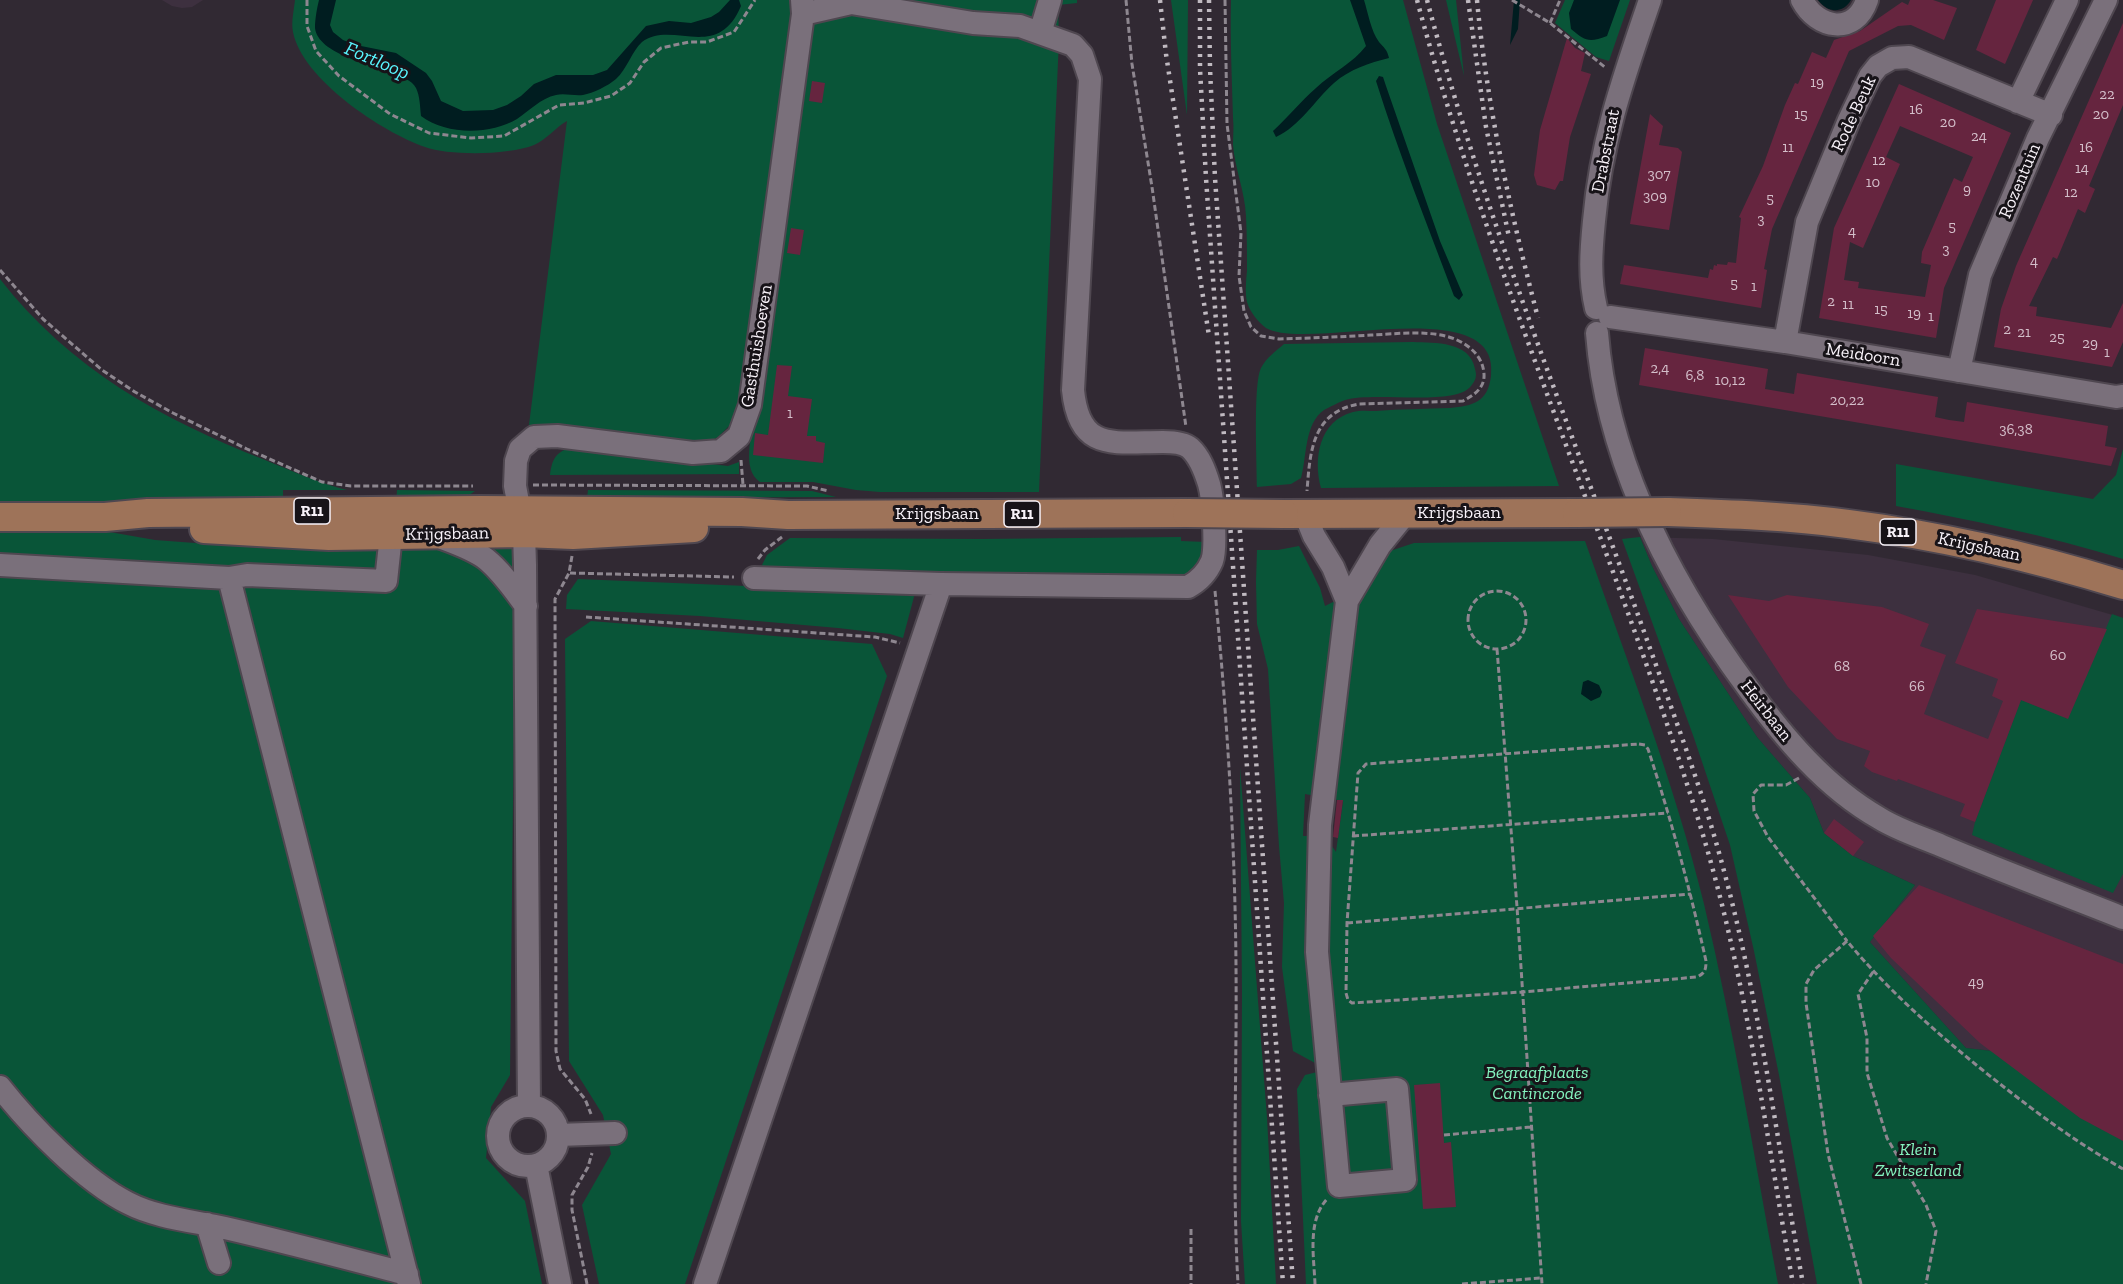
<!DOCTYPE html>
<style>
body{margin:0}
canvas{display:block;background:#312933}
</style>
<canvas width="2123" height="1284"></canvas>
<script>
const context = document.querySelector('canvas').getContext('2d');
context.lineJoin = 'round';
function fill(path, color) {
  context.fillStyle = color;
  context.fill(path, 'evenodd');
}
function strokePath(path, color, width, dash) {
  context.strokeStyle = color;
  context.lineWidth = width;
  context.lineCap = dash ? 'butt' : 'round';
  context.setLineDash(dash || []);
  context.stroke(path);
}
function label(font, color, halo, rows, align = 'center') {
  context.font = font + ' "Zilla Slab",serif';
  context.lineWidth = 6;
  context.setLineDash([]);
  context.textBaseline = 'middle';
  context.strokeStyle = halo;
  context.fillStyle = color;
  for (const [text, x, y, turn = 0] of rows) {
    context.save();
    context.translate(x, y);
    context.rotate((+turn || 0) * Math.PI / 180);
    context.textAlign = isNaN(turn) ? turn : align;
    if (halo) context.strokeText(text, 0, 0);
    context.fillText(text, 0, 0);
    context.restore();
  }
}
const built = new Path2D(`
 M162 0H203L192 7 182 8 172 6Z
 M1640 537 1713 539 1868 555 1975 575 2123 618V1141L1992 1051 1966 1048 1870 942 1915 885 1853 856 1824 833 1810 798 1757 737 1679 619 1652 566Z`);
const green = new Path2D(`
 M295 0H1077V3L1058 5 1059 39 1039 492H880L856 490 813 482H760C741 469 752 435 755 416L732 423 718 437 705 444 529 425 567 121C556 127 546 140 534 145 509 155 450 156 425 147 382 132 302 79 293 32 291 22 294 10 295 0Z
 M1171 0H1188L1187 115Z
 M1231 0H1403L1437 124 1559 486 1321 488C1313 459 1319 421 1353 412 1360 410 1369 411 1376 411 1401 409 1426 409 1450 408 1473 406 1488 402 1491 376 1502 290 1306 352 1266 328 1258 322 1250 312 1247 302 1245 293 1246 281 1247 271 1247 253 1247 235 1246 216 1245 192 1235 169 1233 145 1233 136 1234 127 1233 118 1232 78 1230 40 1231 0Z
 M1446 0H1456L1464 76Z
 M1565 0H1630L1609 61 1596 57 1555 23Z
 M0 279C70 369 161 419 265 460 292 471 319 483 347 490H283V506L0 505Z
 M1413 342C1435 343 1470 341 1475 369 1477 376 1476 380 1471 386 1455 407 1374 391 1345 400 1339 402 1330 407 1324 410 1304 424 1307 457 1301 478L1291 484 1257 487C1257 464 1253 384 1261 368 1266 358 1276 351 1284 344Z
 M569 448 728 466 739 462V474L550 475C552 460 555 453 569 448Z
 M2123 449V559C2049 536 1972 520 1896 506V464L2093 499 2116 475Z
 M397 490 475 491 462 500 396 506Z
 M588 490 812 491 836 497 587 498Z
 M0 527H81L155 540 274 549 384 547 453 550 487 568 509 599 515 616 510 1075 491 1107 486 1158 525 1201 542 1284H0Z
 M1181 537V541L1206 542 1202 563 1187 576 1175 577 998 578 760 569 767 555 790 538 980 539Z
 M1640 537 1652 566 1679 619 1757 737 1810 798 1824 833 1853 856 1915 885 1870 942 1966 1048 1992 1051 2123 1141V1284H1817L1779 1075 1754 951 1730 845 1694 738 1622 539Z
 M468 540 510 542 513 550 512 577Z
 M1585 541C1627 661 1674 781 1704 904 1734 1030 1754 1157 1778 1284H1306L1297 1089 1305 1075 1338 1067 1336 1048 1315 1063 1293 1051 1282 967 1284 903 1279 846 1268 669 1257 624 1256 582 1257 550H1278L1299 546 1320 588 1325 606 1355 591 1369 567 1390 551 1414 543ZM1305 794 1343 801 1336 852 1325 836H1303Z
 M578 579 915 593 903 638 890 634 838 628 700 616 566 609 567 595Z
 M2112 614 2123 618V874L2113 893 1972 835 1975 822 2021 700 2068 718Z
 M591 621 872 644 887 676 685 1284H599L582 1205 611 1154 603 1115 569 1061 565 639Z
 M1240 767 1267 1118 1276 1284H1245L1241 1221 1242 993Z`);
const water = new Path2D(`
 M319 0H336L330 25 333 32 343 40 356 45 396 53 426 73 432 81 441 101 463 111 493 110 507 105 521 96 534 84 556 75H593L607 70 646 26 669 21 691 23 711 17 719 12 730 0H739L741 6C717 63 672 19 642 42 632 51 627 69 616 79 608 86 593 93 583 95 574 96 564 93 556 95 541 98 529 111 517 119 490 135 446 135 421 116 420 107 420 96 416 88 412 80 401 77 393 73 372 65 318 54 315 28 315 19 317 8 319 0Z
 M1350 0H1364C1368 13 1371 31 1379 42 1384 48 1387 49 1389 58 1369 63 1350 69 1334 83 1315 100 1300 126 1276 137L1273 131C1288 117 1301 101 1316 88 1332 73 1353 63 1366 46Z
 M1514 0H1520L1518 29 1510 45Z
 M1574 0H1620L1607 36C1589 43 1585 41 1571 29L1569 13Z
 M1818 0H1851C1843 14 1827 13 1818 0Z
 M1379 76 1383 77 1386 86 1440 241 1463 295 1459 300 1454 296C1427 224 1399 154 1376 81Z
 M1588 680 1599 685 1602 692 1600 697 1591 701 1581 694 1583 682Z`);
const building = new Path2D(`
 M1910 0H1933L1957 8 1944 40 1911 25 1898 26 1849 51 1772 229 1764 269 1767 270 1761 308 1620 284 1624 265 1708 278 1710 269 1713 270 1714 265 1717 266V264L1727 265 1728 262 1736 263 1741 218 1739 217 1763 166 1785 105 1795 83 1798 84 1812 52 1826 58 1834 40 1860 31 1902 2 1908 5Z
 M1996 0H2033L2005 64 1976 50Z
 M2123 23V105L2089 186 2095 189 2085 213 2078 209 2057 259 2053 257 2029 306 2037 307 2036 316 2111 328 2123 303V342L2112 367 1994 347 2001 309 2016 266Z
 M1567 38 1575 48 1585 53 1581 71 1591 74 1570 137 1563 181H1560L1555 190 1537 185 1534 175 1540 130Z
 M812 81 825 83 822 103 809 101Z
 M1899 84 2011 133 1944 288 1936 338 1819 318 1834 228ZM1900 126 1973 157 1962 182 1954 178 1922 252 1921 263 1931 265 1925 297 1858 288 1859 282 1844 280 1850 242 1863 248 1900 164 1886 157Z
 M1650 114 1663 126 1659 145 1678 148 1682 152 1669 230 1630 224Z
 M791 228 804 230 800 255 787 253Z
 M1645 348 1768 369 1765 389 1794 394 1797 373 1938 397 1935 417 1949 420 1964 422 1967 402 2108 426 2105 446 2117 448 2111 466 1639 385Z
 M777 365 792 366 788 396 812 399 807 436H816V441L825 443 823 463 753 455 755 433 768 435Z
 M1728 595 1769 601 1787 595 1882 607 1929 624 1920 646 1946 655 1924 714 1988 739 2003 701 1992 696 1998 679 1955 663 1977 609 2107 629 2068 719 2021 700 1975 822 1960 816 1965 804 1898 779 1897 781 1872 772 1864 766 1870 751 1837 739 1788 687Z
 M1337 800H1343L1338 838 1333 837Z
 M1834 819 1864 842 1853 856 1824 833Z
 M1919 885 2123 964V1141L2080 1118 1980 1043 1891 958 1873 936Z
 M1440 1083 1444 1143 1451 1142 1456 1207 1423 1209 1414 1085Z`);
const path = new Path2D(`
 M307 0V26L316 51 339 76 390 114 429 133 471 138 504 136 559 105 584 103 611 96 630 83 644 62 661 48 689 42H707L734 32 755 0
 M1126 0 1132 64 1152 187 1186 427
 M1225 0 1227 124 1241 233 1239 276 1244 311 1251 327 1261 336 1279 339C1310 338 1340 337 1371 335 1396 334 1434 329 1457 340 1472 347 1483 358 1484 374 1485 388 1474 395 1463 401L1359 404C1312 412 1310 452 1307 491
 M1512 0 1550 23 1606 68
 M1550 23 1560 0
 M0 270 43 319 102 370 135 392 173 413 247 449 322 482 351 486H473
 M741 460 743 485
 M533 485 807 486 829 491
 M572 556 569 573 555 599 556 1051 560 1069 585 1099 591 1114
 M758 559 765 550 782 537
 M570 573 734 577
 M1215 591C1227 716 1235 841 1236 966 1237 1072 1232 1178 1238 1284
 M1468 620a29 29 0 1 1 58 0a29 29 0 1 1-58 0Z
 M586 617 875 637 900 643
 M1497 649 1517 907 1542 1284
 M1639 744 1645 745 1648 749C1671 819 1690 889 1706 961 1706 970 1705 973 1697 977L1522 992 1352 1003 1348 1000 1346 993 1347 923 1358 773 1366 764Z
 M1799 778 1786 785H1761L1753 794 1754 811 1768 837 1847 941
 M1353 836 1668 813
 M1347 923 1691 894
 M1873 972 1858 994 1867 1038V1073L1887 1138 1926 1205 1936 1231 1926 1284
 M1444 1135 1531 1127
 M1191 1229V1284
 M587 1284 572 1210V1195L588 1167 592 1153
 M1315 1284C1314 1257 1307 1221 1327 1199
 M1462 1284 1541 1278
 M1861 1284 1828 1154 1806 1003V984L1814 970 1847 941C1887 989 1932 1029 1980 1068 2026 1105 2072 1140 2123 1169`);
const minor = new Path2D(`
 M1802 0C1817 29 1855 36 1867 0
 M1040 33 1050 0
 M2018 102 2067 0
 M1596 308C1589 278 1591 251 1594 221 1601 140 1624 76 1650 0
 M1610 317 1785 342 2116 397 2123 396
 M1597 333C1607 463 1672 585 1748 688 1784 738 1825 787 1879 818 1898 830 1921 837 1942 846 2001 871 2063 894 2123 918
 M1785 342 1807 222 1849 120 1870 76 1878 66 1892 58 1909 57 2051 115
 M1959 371 1980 275 2038 138 2106 0
 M1305 514 1314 536 1333 567 1347 601
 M439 537C455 543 473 549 486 559 502 572 514 590 526 606
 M0 565 229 578 247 575 386 581 391 535
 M229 578 409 1284
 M754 578 941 584 1188 587C1199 581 1207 573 1212 561 1217 547 1213 498 1209 484 1205 471 1200 457 1190 448 1184 443 1171 442 1163 442 1113 442 1079 452 1073 390L1090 79 1082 55 1073 45 1020 26 973 23 851 3 803 14
 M0 1087C30 1125 84 1181 128 1203 157 1218 193 1221 225 1228 286 1242 346 1258 407 1274
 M1330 1095 1397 1089 1405 1180 1339 1186 1317 952 1320 825 1347 601 1380 545 1406 513
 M529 1106 525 565 524 533 515 486 516 461 520 449 534 437 557 436 693 453 721 451 739 436 750 405 803 14 802 0
 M498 1136a30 30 0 1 1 60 0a30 30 0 1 1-60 0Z
 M558 1135 615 1133
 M536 1165 560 1284
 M207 1224 219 1263
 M705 1284 941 584`);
const major = new Path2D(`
 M1667 512C1727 514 1788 516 1848 524 1942 536 2033 557 2123 585
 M1284 514 1577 513
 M0 517H105L148 513 480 510 742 512 788 515 1187 513
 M204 529 329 536 524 533 573 535 694 528`);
const rail = new Path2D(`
 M1160 0 1166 54 1209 336
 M1200 0V69L1206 178 1283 1284
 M1209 0 1210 68 1215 178 1293 1284
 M1417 0C1491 276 1609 537 1695 809 1745 966 1764 1123 1793 1284
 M1427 0C1482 207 1563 410 1637 612 1660 677 1685 743 1706 809 1755 964 1774 1125 1803 1284
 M1468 0 1486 127 1509 237
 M1477 0C1487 107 1511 214 1538 318`);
const majorBridge = new Path2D(`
 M1187 513 1284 514
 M1577 513 1667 512`);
const numberNames = [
 ["19",1817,83],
 ["22",2107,95],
 ["16",1916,110],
 ["15",1801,115],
 ["20",2101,115],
 ["20",1948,123],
 ["24",1979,137],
 ["11",1788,148],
 ["16",2086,148],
 ["12",1879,161],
 ["14",2082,169],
 ["307",1659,175],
 ["10",1873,183],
 ["9",1967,190],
 ["12",2071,193],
 ["309",1655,197],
 ["5",1770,199],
 ["3",1761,220],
 ["5",1952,227],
 ["4",1852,232],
 ["3",1946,250],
 ["4",2034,262],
 ["5",1734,284],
 ["1",1754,287],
 ["2",1831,302],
 ["11",1848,305],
 ["15",1881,310],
 ["19",1914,314],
 ["1",1931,317],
 ["2",2007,330],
 ["21",2024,333],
 ["25",2057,338],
 ["29",2090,344],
 ["1",2107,353],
 ["2,4",1660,369],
 ["6,8",1695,376],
 ["10,12",1730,381],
 ["20,22",1847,401],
 ["1",790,414],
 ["36,38",2016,430],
 ["60",2058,656],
 ["68",1842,667],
 ["66",1917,687],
 ["49",1976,983]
];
const shields = [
 [312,511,36],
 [1022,514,36],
 [1898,532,36]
];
const shieldNames = [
 ["R11",312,511],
 ["R11",1022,514],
 ["R11",1898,532]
];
const streetNames = [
 ["Rode Beuk",1854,114,-65],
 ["Drabstraat",1606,151,-79],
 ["Rozentuin",2020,181,-67],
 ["Gasthuishoeven",757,346,-81],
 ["Meidoorn",1863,355,9],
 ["Krijgsbaan",1459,513],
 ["Krijgsbaan",937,514],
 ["Krijgsbaan",447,534,-1],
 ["Krijgsbaan",1979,547,12],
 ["Heirbaan",1766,711,52]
];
const parkNames = [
 ["Begraafplaats",1537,1073],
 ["Cantincrode",1537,1094],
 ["Klein",1918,1150],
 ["Zwitserland",1918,1171]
];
const waterNames = [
 ["Fortloop",377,61,23]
];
fill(built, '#3d303f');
fill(green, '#095538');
fill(water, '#001d20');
fill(building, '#66253f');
strokePath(minor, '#4f4750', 26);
strokePath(major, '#4f4750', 32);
strokePath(path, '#8e8790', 3, [6, 3]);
strokePath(minor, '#7a707b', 22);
strokePath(major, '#9e7359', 28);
strokePath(rail, '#c0bac1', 4.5, [3, 6]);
strokePath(majorBridge, '#4f4750', 32, []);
strokePath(majorBridge, '#9e7359', 28);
label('15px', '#d4bfca', null, numberNames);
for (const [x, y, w] of shields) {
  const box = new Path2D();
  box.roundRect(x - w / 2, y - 13, w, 26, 4.5);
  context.fillStyle = '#171318';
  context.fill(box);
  strokePath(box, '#f8f2f9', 1.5);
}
label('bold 16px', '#f8f2f9', null, shieldNames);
label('18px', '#f8f2f9', '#171318', streetNames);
label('italic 18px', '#84f3be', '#171318', parkNames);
label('italic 20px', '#58f4fd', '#171318', waterNames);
</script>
